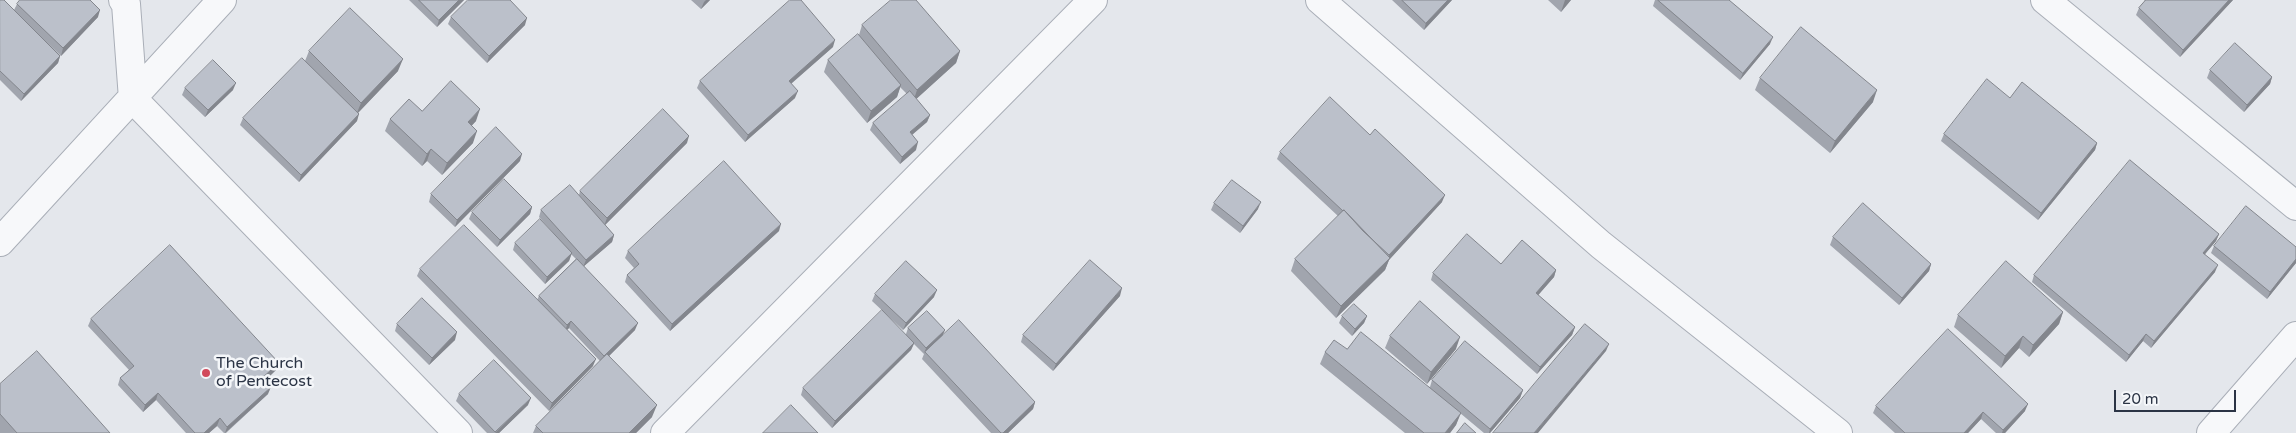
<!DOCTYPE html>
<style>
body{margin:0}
#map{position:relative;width:2296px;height:433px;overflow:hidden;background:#e4e7ec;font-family:"Varela Round",sans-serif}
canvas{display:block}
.scale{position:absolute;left:2114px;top:390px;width:122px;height:22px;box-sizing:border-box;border:2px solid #2b3445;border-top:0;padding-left:6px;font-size:15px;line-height:18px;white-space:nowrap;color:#2b3445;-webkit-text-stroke:4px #f4f6f9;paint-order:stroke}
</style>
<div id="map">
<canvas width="2296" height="433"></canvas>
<div class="scale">20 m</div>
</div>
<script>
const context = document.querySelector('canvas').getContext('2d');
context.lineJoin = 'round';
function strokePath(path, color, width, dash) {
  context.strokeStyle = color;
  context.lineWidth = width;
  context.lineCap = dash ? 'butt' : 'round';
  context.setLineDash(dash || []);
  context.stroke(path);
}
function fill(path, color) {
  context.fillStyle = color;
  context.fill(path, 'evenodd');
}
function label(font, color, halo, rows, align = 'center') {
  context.font = font + ' "Varela Round",sans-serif';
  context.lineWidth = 5;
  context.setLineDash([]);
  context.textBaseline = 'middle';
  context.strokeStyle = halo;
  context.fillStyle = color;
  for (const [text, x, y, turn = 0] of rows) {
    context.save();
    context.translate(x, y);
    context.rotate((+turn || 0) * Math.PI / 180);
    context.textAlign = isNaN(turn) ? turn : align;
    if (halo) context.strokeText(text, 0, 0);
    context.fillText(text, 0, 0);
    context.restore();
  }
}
const minor = new Path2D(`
 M123 0 126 4 133 99 458 433
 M1320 0 1601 245 1838 433
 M2045 0 2296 206
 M0 242 222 0
 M665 433 1093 0
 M2211 433 2296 336`);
const wall = new Path2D(`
 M0 0 14 10 17 4 98 17 61 56 41 37 60 56 58 63 21 101 0 80Z
 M409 0H464L437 27Z
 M691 0H710L701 9Z
 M1392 0H1452L1424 30Z
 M1548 0H1571L1561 12Z
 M1655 0H1729L1770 44 1740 80 1653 6Z
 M2144 0H2233L2180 57 2136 15 2139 8 2145 1Z
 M451 17 525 25 487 63 448 24Z
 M862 25 960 51 956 63 916 99 930 115 927 122 912 135 916 150 900 164 870 130 873 123 907 94 900 87 897 97 867 123 824 72 828 60 859 35Z
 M833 47 791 84 795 98 745 142 697 88 700 81Z
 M309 51 398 71 358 113 357 121 299 182 240 125 243 118 305 61Z
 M2210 70 2272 77 2270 84 2244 112 2207 78Z
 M1760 78 1873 102 1830 153 1755 90Z
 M185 88 233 90 205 117 182 95Z
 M2010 98 2097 143 2095 150 2038 220 1941 141 1944 134Z
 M422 111 476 121 472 125 473 143 442 175 427 161 422 166 385 131 390 119Z
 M687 143 605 225 614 235 612 242 584 266 635 330 609 356 652 417 636 433H533L536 426 600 361 569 328 567 330 593 366 549 411 417 276 420 269 537 300 539 296 576 259 571 254 569 261 545 284 513 250 515 243 559 240 539 217 541 210 579 195 580 191Z
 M1280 152 1442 202 1389 260 1385 270 1336 318 1291 271 1295 259 1338 216 1277 159Z
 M520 161 455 227 429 202 431 194Z
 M1214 203 1258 209 1240 233 1211 210Z
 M532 207 530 214 497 247 469 219 472 212Z
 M779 231 670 331 625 282 627 275 634 268 625 258 628 251Z
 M2219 234 2216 241 2205 254 2215 272 2151 348 2143 341 2126 362 2032 282 2034 275Z
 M1833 237 1931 264 1929 271 1899 305 1830 245Z
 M2214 246 2296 247V263L2267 299 2211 253Z
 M1501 264 1556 270 1554 277 1538 295 1575 327 1572 335 1537 374 1431 280 1433 273Z
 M875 294 934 297 903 330 872 301Z
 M1120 296 1053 371 1021 342 1023 335Z
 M2063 312 2059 324 2029 357 2019 348 2001 368 1954 327 1958 315Z
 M1342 316H1367L1364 323 1352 336 1339 323Z
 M91 319 279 363 276 370 265 381 268 394 226 433H224L217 426 209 433H186L156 400 143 412 118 385 120 378 129 370 88 326Z
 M397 324 455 340 429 365 395 331Z
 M908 328 943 335 1035 402 1033 409 1008 433H991L922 359 924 354 914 344 911 350 832 428 801 395 803 388 906 334Z
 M1390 336 1456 349 1427 384 1385 348Z
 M1347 349 1430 387 1432 380 1523 390 1520 398 1490 433H1484L1460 413 1456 425 1450 433H1405L1320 364 1325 352Z
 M0 384 110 433H0Z
 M459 394 528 405 499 433H487L456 401Z
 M1876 406 2025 411 2005 433H1996L1981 419 1968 433H1895L1873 413Z`);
const shadedWall = new Path2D(`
 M459 0H464L437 27 439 20Z
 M706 0H710L701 9 704 2Z
 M1448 0H1452L1424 30 1426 23Z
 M1565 0H1571L1561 12Z
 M2229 0H2233L2180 57 2183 50Z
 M100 10 98 17 61 56 63 48Z
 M527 18 525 25 487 63 489 56Z
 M1773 37 1770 44 1740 80 1743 73Z
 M835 40 833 47 786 88 789 81Z
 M960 51 956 63 913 102 917 90Z
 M60 56 58 63 21 101 24 94Z
 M403 59 398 71 356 115 361 103Z
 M2272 77 2270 84 2244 112 2247 105Z
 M236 83 233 90 205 117 208 110Z
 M901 85 897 97 867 123 871 111Z
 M1877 90 1873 102 1830 153 1835 141Z
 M798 91 795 98 745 142 748 135Z
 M480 109 476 121 464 134 468 122Z
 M359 114 357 121 299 182 301 175Z
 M930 115 927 122 907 139 910 132Z
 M477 131 473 143 442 175 447 163Z
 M689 136 687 143 604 226 607 218Z
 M918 142 916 150 900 164 902 157Z
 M2097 143 2095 150 2038 220 2041 213Z
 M431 149 427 161 422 166 427 154Z
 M522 154 520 161 455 227 457 220Z
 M1445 195 1442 202 1389 260 1385 270 1336 318 1341 306 1388 260 1389 255Z
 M1261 202 1258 209 1240 233 1243 226Z
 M532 207 530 214 497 247 500 240Z
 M781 224 779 231 670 331 672 324Z
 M2219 234 2216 241 2200 260 2203 253Z
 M614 235 612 242 583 267 586 260Z
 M572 253 569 261 545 284 547 277Z
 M2296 259V263L2267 299 2270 292Z
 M1931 264 1929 271 1899 305 1902 298Z
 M2218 265 2215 272 2151 348 2154 341Z
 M1556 270 1554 277 1534 300 1536 293Z
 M1122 288 1120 296 1053 371 1056 364Z
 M937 290 934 297 903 330 906 323Z
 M2063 312 2059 324 2029 357 2033 345Z
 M1367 316 1364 323 1352 336 1355 329Z
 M571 321 569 328 565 332 567 325Z
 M638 323 635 330 602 363 604 356Z
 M1575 327 1572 335 1537 374 1540 367Z
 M945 330 942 337 925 352 924 355 926 348Z
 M457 332 455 340 429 365 432 358Z
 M2146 334 2143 341 2126 362 2129 355Z
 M2023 336 2019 348 2001 368 2005 356Z
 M1460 337 1456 349 1427 384 1431 372Z
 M914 343 911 350 832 428 835 421Z
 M1609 344 1606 351 1538 433H1534Z
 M596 359 593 366 549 411 552 403Z
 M279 363 276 370 260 385 262 378Z
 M271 387 268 394 225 433 227 427Z
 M1523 390 1520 398 1490 433H1489L1490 429Z
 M158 393 156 400 143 412 145 405Z
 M531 398 528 405 499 433H495Z
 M1035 402 1033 409 1008 433H1003Z
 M2028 404 2025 411 2005 433H2002L2003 430Z
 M657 405 652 417 636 433H629Z
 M1983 412 1981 419 1968 433H1964Z
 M1461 413 1456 425 1450 433H1445Z
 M220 418 217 426 209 433H204Z`);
const building = new Path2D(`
 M0 0H4L60 56 24 94 0 71Z
 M20 0H90L100 10 63 48 17 4Z
 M419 0H459L439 20Z
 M468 0H510L527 18 489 56 451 17Z
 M790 0H801L835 40 789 81 798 91 748 135 700 81Z
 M891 0H916L960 51 917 90 862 25Z
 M1402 0H1448L1426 23Z
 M1658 0H1729L1773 37 1743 73Z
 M2146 0H2229L2183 50 2139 8Z
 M350 8 403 59 361 103 309 51Z
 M1801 27 1877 90 1835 141 1760 78Z
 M858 34 901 85 871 111 828 60Z
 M2235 43 2272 77 2247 105 2210 70Z
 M302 58 359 114 301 175 243 118Z
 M213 60 236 83 208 110 185 88Z
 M1987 79 2010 98 2022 82 2097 143 2041 213 1944 134Z
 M451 81 480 109 468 122 477 131 447 163 431 149 427 154 390 119 409 99 422 111Z
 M910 91 930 115 910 132 918 142 902 157 873 123Z
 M1330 97 1370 135 1375 129 1445 195 1389 255 1363 231 1344 210 1343 211 1280 152Z
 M663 109 689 136 607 218 580 191Z
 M496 127 522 154 457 220 431 194Z
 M2130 160 2219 234 2203 253 2218 265 2154 341 2146 334 2129 355 2034 275Z
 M724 161 781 224 672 324 627 275 639 264 628 251Z
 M504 179 532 207 500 240 472 212Z
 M1232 180 1261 202 1243 226 1214 203Z
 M570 185 614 235 586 260 541 210Z
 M1863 203 1931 264 1902 298 1833 237Z
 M2246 206 2296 247V259L2270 292 2214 246Z
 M1344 210 1390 258 1341 306 1295 259Z
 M540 219 572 253 547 277 515 243Z
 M464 225 596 359 552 403 420 269Z
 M1467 234 1501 264 1522 240 1556 270 1536 293 1575 327 1540 367 1433 273Z
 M170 245 279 363 262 378 271 387 227 427 220 418 204 433H195L158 393 145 405 120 378 134 366 91 319Z
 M577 259 638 323 604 356 571 321 567 325 539 296Z
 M1090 260 1122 288 1056 364 1023 335Z
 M906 261 937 290 906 323 875 294Z
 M2006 261 2063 312 2033 345 2023 336 2005 356 1958 315Z
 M422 298 457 332 432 358 397 324Z
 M1420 301 1460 337 1431 372 1390 336Z
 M1354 304 1367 316 1355 329 1342 316Z
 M882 310 914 343 835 421 803 388Z
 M927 311 945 330 926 348 908 328Z
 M959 320 1035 402 1003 433H1001L925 352Z
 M1585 324 1609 344 1534 433H1493Z
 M1948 329 2028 404 2003 430 1983 412 1964 433H1905L1876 406Z
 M1361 332 1461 413 1445 433H1424L1325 352 1334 340 1347 349Z
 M1465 341 1523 390 1490 429 1432 380Z
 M37 351 110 433H17L0 414V384Z
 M607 354 657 405 629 433H543L536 426Z
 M494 360 531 398 495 432 459 394Z
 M791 405 818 433H763Z
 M1465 423 1476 433H1457Z`);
const markers = [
 [206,373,5,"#d1495b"]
];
const poiNames = [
 ["The Church",216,364],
 ["of Pentecost",216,382]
];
strokePath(minor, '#a9aeb7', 30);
strokePath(minor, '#f7f8fa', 28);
fill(wall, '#a1a5ae');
fill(shadedWall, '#83868d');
fill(building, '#bbc0ca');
strokePath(building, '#83868d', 1);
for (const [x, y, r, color] of markers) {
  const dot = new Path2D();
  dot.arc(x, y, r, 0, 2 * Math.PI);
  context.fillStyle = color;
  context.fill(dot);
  strokePath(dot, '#f4f6f9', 2);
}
label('16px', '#2b3445', '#f4f6f9', poiNames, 'left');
</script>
